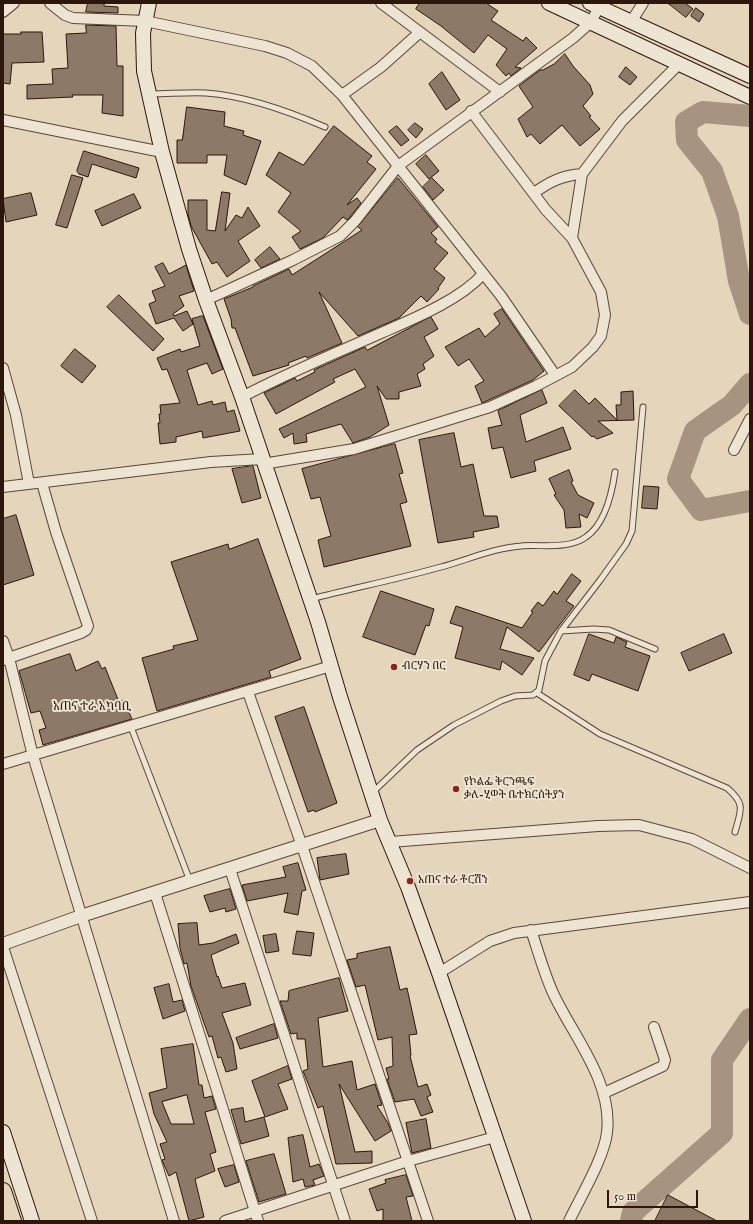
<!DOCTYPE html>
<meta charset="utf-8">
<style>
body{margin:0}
#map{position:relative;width:753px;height:1224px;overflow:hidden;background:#e4d5bb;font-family:"IM FELL English",serif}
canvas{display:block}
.frame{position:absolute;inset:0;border:4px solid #2d160c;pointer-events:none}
.scale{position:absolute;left:607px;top:1190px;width:91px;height:18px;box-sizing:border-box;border:2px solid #2d160c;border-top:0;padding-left:5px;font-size:12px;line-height:14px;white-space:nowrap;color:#2d160c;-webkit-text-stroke:3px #ede4d3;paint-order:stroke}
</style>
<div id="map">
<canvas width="753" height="1224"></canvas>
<div class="frame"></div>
<div class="scale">50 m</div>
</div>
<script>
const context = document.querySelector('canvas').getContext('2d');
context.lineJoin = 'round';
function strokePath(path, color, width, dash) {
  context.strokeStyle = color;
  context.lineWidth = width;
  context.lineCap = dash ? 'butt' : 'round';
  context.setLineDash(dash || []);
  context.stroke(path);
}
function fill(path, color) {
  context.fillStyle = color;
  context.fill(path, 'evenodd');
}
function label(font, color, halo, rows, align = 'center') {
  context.font = font + ' "IM FELL English","Noto Serif Ethiopic",serif';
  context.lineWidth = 4;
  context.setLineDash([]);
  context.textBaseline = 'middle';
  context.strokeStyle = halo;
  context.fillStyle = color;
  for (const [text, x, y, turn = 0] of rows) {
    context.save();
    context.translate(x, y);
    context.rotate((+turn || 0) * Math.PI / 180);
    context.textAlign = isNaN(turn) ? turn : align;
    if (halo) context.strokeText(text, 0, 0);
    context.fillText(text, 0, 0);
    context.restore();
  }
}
const river = new Path2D(`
 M750 116 703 112 686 122 687 140 712 171 728 216 739 281 750 314
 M750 384 732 405 695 431 678 479 701 510 750 501
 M631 1221 633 1212 722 1133V1060L750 1019`);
const building = new Path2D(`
 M88 3H104V6L118 7V13L86 12Z
 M420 3H486L498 11 491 20 523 41 526 37 537 48 515 67 521 68 511 76 509 73 506 76 496 65 507 49 488 35 474 53 441 26 416 9Z
 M668 3H685L693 9 686 17Z
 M696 8 704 14 699 22 691 16Z
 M86 25 116 26 117 66H123V116L102 113 103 95H72L73 97 27 99V85L53 84 52 69 68 68 66 34 86 33Z
 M21 32H42L44 62 12 63 10 84 3 83V34H21Z
 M565 54 573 66 590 85 593 94 583 106 591 116 589 117 600 129 580 146 562 125 540 144 531 134 527 137 518 119 533 107 519 86 540 70H543L554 64Z
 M626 67 637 77 630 85 619 77Z
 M442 72 460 100 446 110 429 84Z
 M187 107 225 112 224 126 244 131 243 135 261 141 246 185 224 175 227 155H207V163H177V140H182Z
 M415 123 423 129 416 138 408 130Z
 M334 126 372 156 367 162 376 169 347 205 357 198 361 203 350 217 347 220 343 217 323 238 300 249 292 237 301 231 278 212 291 193 266 175 279 152 303 165Z
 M397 126 409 140 401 146 389 132Z
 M84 151 139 168 136 178 92 164 88 177 79 174 77 171Z
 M426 155 439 171 429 179 416 164Z
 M72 175 83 178 67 228 56 225Z
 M398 178 438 227 431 233 437 239 435 242 448 253 434 269 445 278 438 288 439 289 427 302 421 296 399 318 358 336 319 292 342 343 307 358 306 356 288 363 289 365 253 376 235 328H232L231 319 224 299 253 287V286L289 269 292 275 362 230 358 227Z
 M432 178 444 190 433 200 423 187Z
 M222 192 230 193 225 231 236 215 242 218 248 207 260 226 238 241 250 261 227 277 217 262 212 264 191 226 188 214V200H207V230L215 231Z
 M31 193 37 215 6 222 3 199Z
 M134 194 141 208 102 226 95 211Z
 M270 247 280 259 261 268 255 260Z
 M163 263 169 274 186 265 194 291 179 296 184 306 173 314 174 316 187 311 193 324 183 331 174 318 156 324 149 304 156 301 152 291 165 286 155 267Z
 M119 295 164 339 153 351 107 307Z
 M502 309 544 371 533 380 482 403 475 386 484 381 469 359 458 366 445 347 479 328 485 337 500 324 494 314Z
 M203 316 223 369 212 374 207 363 187 370 198 405 212 401 213 405 225 402 227 412 234 410 240 431 203 438 202 431 176 437V442L160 444 158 423H160L159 414H161L160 405 180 403 167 369 162 370 157 358 180 349 181 352 200 346 192 319Z
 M431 317 438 329 424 337 434 356 423 364 425 369 417 374 421 386 399 392V399H386L377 386 389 425 370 437 353 443 341 424 306 434 307 442 294 444 293 433 284 438 279 429 366 387 355 369 333 379 335 382 276 414 264 393 295 378 297 381 315 372 314 370 365 347 367 350Z
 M75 349 96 366 82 383 61 366Z
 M542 390 547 403 520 415 526 442 563 427 571 449 534 461 536 471 511 478 503 447 492 449 488 428 502 425 498 411Z
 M575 390 589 404 595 398 617 420 616 405H621V392L633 391 634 420 598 421 613 433 597 439 593 436 592 437 559 406Z
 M454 433 461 467 473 464 484 516H497L499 527 473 532 474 537 438 543 419 440Z
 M395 444 403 473 399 474 407 502 400 504 411 546 324 567 318 540 331 536 320 497 311 499 302 469Z
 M253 466 261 498 242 503 232 469Z
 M569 470 573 481 571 482 578 495 594 503 587 518 579 514 581 527 566 528 564 510 554 495 556 494 549 479Z
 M644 486 659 487 657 509 642 508Z
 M16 515 34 575 3 585V519Z
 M258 539 301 659 269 671 271 677 157 711 142 658 174 649 173 646 198 640 171 562 228 544 229 549Z
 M572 574 581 581 566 601 574 606 539 652 507 627 500 649 534 658 522 675 502 661 500 670 455 658 463 627 450 623 456 606 522 628 533 612 531 611 538 602 543 606 554 591 557 594Z
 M381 591 434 609 429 626 426 625 415 655 363 637Z
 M589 634 614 643 616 637 627 642 625 647 650 656 638 691 592 674 589 681 574 675Z
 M724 634 732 653 689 671 681 653Z
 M70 654 76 671 98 661 102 669 105 667 119 702 123 700 132 719 43 745 39 730 46 728 40 711 31 713 19 671Z
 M304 707 337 803 315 812 314 810 308 812 275 717Z
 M346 854 349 874 320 880 317 858Z
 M298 863 306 890 302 891 298 915 284 912 288 893 247 901 242 885 286 877 283 867Z
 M230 889 236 909 226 912 225 908 210 912 204 896Z
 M197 923 199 945 213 943 236 934 239 943 211 955 217 977 218 976 222 988 245 983 251 1005 222 1013 233 1043 237 1069 226 1072 221 1057 218 1058 212 1036 209 1037 191 986 187 963 184 964 180 948 178 924Z
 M297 931 314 933 311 956 293 954Z
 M276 934 279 951 266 953 263 936Z
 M390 947 400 990 407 988 417 1034 409 1035 411 1055 410 1056 418 1087 427 1084 431 1095 427 1097 433 1112 421 1116 414 1099 395 1102 387 1079H389L386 1068 393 1066 392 1037 378 1040 365 985 356 987 347 960 357 958V954Z
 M339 978 348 1011 318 1018 323 1067 352 1061 357 1090 375 1084 382 1105 377 1106 388 1123 391 1131 375 1141 339 1084 355 1152 372 1151V1163L336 1164 323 1106 318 1108 303 1071 308 1069 305 1039H297V1033L291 1034 280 1001H288L289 991Z
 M169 984 173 1002 182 1000 185 1011 163 1019 154 988Z
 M274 1024 278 1038 240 1049 236 1038Z
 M193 1044 199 1085H202L204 1098 212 1096 216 1109 205 1112 216 1152 210 1154 215 1171 195 1179 204 1217 189 1221 176 1172 169 1176 165 1167 162 1160 165 1159 160 1144 167 1142 154 1114 149 1093 167 1088 161 1049ZM187 1095 194 1124H171L162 1102Z
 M288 1066 292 1079 278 1084 288 1109 265 1117 252 1081Z
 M243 1108 245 1122 264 1117 269 1136 241 1144 231 1110Z
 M426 1119 431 1148 412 1153 406 1123Z
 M303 1135 310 1167 319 1164 324 1176 313 1180 315 1185 305 1187 303 1179 293 1182 288 1138Z
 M274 1154 286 1194 259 1202 246 1161Z
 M234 1165 239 1182 225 1187 218 1169Z
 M406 1175 413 1196 406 1197 412 1221H383V1209L377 1211 369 1189 386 1183 385 1180Z
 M668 1195 717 1221H655Z`);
const service = new Path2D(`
 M151 94C169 94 188 92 206 93 247 96 288 111 325 127
 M311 599C354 588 398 579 441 567 467 560 494 548 521 546 541 544 568 550 586 537 605 524 612 493 615 472
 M561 631 593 629 609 630 655 649
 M537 693 600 734 727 788C746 804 741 810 735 832
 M131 727 190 881
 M373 792 417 750 454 725 501 701 515 696 533 695 539 690 545 661 561 631 601 579 626 544 632 531 643 407`);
const minor = new Path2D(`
 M50 3 65 15 73 18 145 21 265 46 287 53 312 66 342 95 501 296 555 375
 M381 3 500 92
 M3 12 14 3
 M631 22 643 3
 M342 95 381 67 419 33
 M3 120 162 152
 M534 193C549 182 563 175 582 174
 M572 238 582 174 622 121 679 64
 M206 300 293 260 340 236 355 221 398 166 573 38 591 22 599 7
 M3 368 16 415 29 484
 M242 397C287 373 334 354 381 333 413 319 460 300 483 274
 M734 450 750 419
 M263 464 354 449 490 407 536 386 572 367 593 347 601 336 605 315 601 292 572 238 546 210 471 111
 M3 487 211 462 262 459
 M3 641 9 658 33 756 174 1221
 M3 660 81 633 86 630 88 626 56 532 42 483
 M248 692 302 846 428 1221
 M3 764 331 666
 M390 842 598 826 639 825 692 839 750 868
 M230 869 345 1221
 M155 893 258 1221
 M531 930C538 951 544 973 553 993 573 1036 613 1082 607 1132 605 1156 580 1198 569 1221
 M3 947 92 1221
 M439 973 490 941 514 933 750 902
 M604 1093 663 1066 665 1060 654 1027
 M225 1221 408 1161 495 1137`);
const tertiary = new Path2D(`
 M3 944 81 916 380 820`);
const secondary = new Path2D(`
 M149 3 143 33 144 71 162 152 189 249 206 300 242 397 318 622 340 697 380 820 408 887 439 973 524 1221
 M549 3 750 97
 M590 3 750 76
 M3 1132 32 1221`);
const trunk = new Path2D(`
 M3 1191 13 1221`);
const markers = [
 [394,667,4,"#8f2418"],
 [456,789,4,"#8f2418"],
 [410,881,4,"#8f2418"]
];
const poiNames = [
 ["ብርሃን በር",402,667],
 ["የኮልፌ ቅርንጫፍ",464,783],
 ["ቃለ-ሂወት ቤተክርስትያን",464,796],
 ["አጠና ተራ ቶርሽን",418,881]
];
const neighbourhoodNames = [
 ["አጠና ተራ አካባቢ",92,708]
];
strokePath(river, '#a69480', 22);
fill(building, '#8c7967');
strokePath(building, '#2d160c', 1);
strokePath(service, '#5b4638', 7);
strokePath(minor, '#5b4638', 12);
strokePath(tertiary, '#5b4638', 14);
strokePath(secondary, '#2d160c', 16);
strokePath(trunk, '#2d160c', 18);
strokePath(service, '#ede4d3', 5);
strokePath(minor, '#ede4d3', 10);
strokePath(tertiary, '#ede4d3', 12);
strokePath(secondary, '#ede4d3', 14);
strokePath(trunk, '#e4d5bb', 16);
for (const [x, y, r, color] of markers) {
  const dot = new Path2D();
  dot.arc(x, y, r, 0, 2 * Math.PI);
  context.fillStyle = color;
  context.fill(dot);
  strokePath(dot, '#ede4d3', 1.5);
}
label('11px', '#2d160c', '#ede4d3', poiNames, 'left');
label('12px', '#2d160c', '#ede4d3', neighbourhoodNames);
</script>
